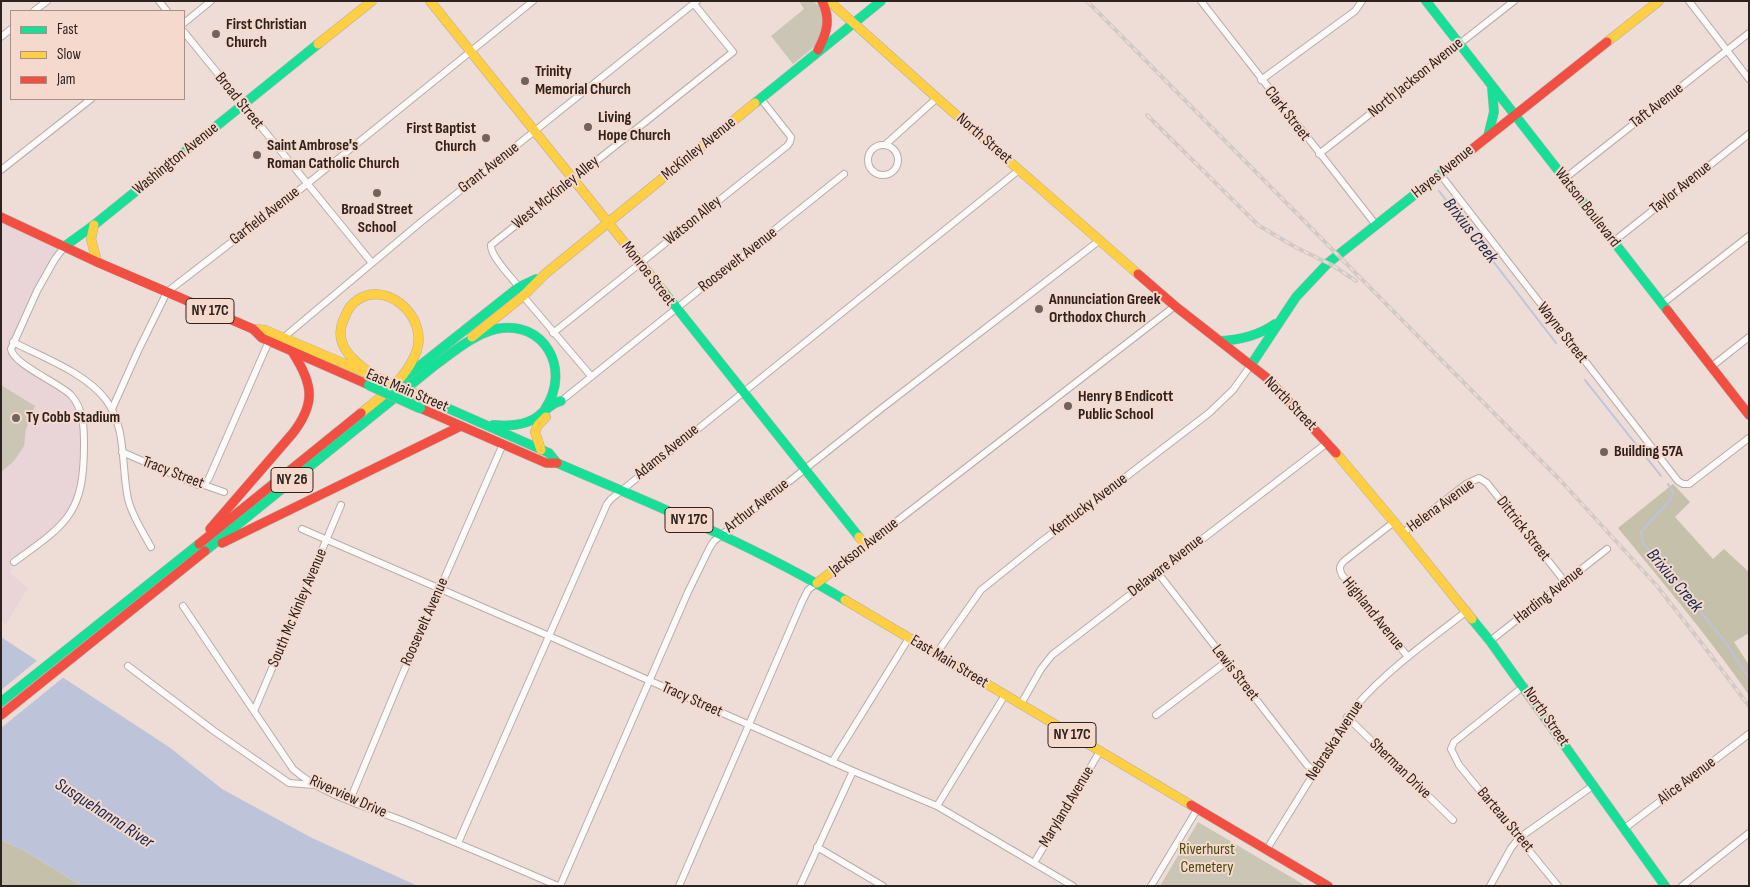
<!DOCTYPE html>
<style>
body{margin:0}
#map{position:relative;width:1750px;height:887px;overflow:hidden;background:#edddd6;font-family:"Sofia Sans Condensed",sans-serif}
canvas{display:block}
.frame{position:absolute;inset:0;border:2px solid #2d221e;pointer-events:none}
.legend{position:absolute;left:10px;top:10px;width:175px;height:90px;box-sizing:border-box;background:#f6d9cd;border:1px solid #a69087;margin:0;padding:6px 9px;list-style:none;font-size:15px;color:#2d221e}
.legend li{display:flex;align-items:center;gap:10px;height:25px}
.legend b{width:25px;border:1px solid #a69087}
</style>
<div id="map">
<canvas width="1750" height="887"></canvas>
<div class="frame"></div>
<ul class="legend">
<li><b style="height:6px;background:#16e098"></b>Fast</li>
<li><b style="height:6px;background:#ffcf43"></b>Slow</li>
<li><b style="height:6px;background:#f24e42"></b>Jam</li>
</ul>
</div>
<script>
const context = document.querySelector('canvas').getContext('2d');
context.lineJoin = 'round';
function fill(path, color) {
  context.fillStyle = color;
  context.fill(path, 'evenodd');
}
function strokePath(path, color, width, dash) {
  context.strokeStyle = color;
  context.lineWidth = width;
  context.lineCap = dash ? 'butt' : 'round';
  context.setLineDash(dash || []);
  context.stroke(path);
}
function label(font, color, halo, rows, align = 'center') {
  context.font = font + ' "Sofia Sans Condensed",sans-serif';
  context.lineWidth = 4;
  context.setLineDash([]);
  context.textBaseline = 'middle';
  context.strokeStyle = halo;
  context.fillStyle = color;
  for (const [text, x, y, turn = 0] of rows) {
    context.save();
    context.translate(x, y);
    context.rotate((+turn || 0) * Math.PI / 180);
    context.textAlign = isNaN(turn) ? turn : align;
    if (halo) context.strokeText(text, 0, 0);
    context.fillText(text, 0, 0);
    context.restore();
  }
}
const education = new Path2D(`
 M1 217 65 246 55 259 12 353 70 394 82 414 84 477 67 519 14 562 10 573 28 588 6 624 1 621Z`);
const green = new Path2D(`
 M799 1H813L824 10V39L793 64 771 36 804 9Z
 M1 385 35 406 26 429 24 446 14 461 1 472Z
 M1198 822 1306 886H1160Z`);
const forest = new Path2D(`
 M1673 484 1690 502 1675 517 1713 559 1724 549 1749 572V633L1734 642 1749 665V695C1709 637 1663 583 1618 528Z
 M1 840 23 850 82 886H1Z`);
const water = new Path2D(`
 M1 637 169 747 222 789 312 838 418 886H82L23 850 1 840Z`);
const pier = new Path2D(`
 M39 659 65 676 1 728V690Z`);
const stream = new Path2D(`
 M1439 191 1556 343
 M1585 380 1661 476
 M1668 484 1673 493 1671 499 1641 532 1643 543 1723 639 1749 678`);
const street = new Path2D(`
 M159 1 167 11
 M1201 1 1376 225
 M1689 1 1749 79
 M34 11 47 1
 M184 23 211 1
 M184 32 372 263
 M1 37 11 29
 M1261 80 1355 11 1362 1
 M868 160a15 15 0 1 1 30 0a15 15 0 1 1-30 0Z
 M885 145 937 98
 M1319 154 1514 1
 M1 170 91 99
 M1440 174 1678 481 1683 484H1689L1749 438
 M1564 179 1749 33
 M1613 242 1749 134
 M519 287C512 278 490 256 491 245L733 52 694 4
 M523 296 591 376
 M1662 304 1749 236
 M553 333 787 146 790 142 791 137 761 99
 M283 338 421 222 697 1
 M13 342C42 357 86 373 106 400 127 428 121 466 128 499 132 516 143 532 151 547
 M1711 367 1749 337
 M561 401 844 174
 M112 409 138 351 167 292 307 184 533 1
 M122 452 198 485H204L224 492
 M204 485 209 478 269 341
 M1394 522 1344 561C1339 566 1339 569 1342 575L1408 657
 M302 529 549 636 853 771 937 806 1073 886
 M1403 533 1466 484 1479 478 1487 483 1565 582
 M866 545 1175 306
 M14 562C66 524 84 515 84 445 84 427 84 410 71 395 59 383 13 364 11 349L37 291 55 259 65 246
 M1158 573 1307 765 1315 772
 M183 606 293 769C322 795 370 808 406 822 457 843 507 864 558 886
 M1490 641 1607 549
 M936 654 981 590 1037 545 1209 413 1233 390 1251 365
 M128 666 214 731 289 783 314 785
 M1524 686 1454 742 1451 749 1459 765 1558 886
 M1021 704 1041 669 1052 655 1327 443
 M254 711 341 505
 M1156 715 1226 662
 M1347 717 1453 820
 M832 762 909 638
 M350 800 400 680 503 444
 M937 806 1005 695
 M1625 828 1749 734
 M458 843 607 504 611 499 1019 170
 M817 847 883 886
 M1267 849 1355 707C1387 670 1428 641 1467 611
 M1034 863 1100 751
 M560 886 688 592 710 547 714 541 882 408 1100 240
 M679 886 802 602 808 590 817 583
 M800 886 853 771
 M1151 886 1198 808
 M1490 886 1511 848 1519 838 1594 785
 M1682 886 1749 833`);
const fast = new Path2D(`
 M1426 1 1667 310
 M755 103 881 1
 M1488 136 1494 112 1492 88
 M65 246 94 225 318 44
 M664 292 859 537
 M1220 341C1240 340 1258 336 1275 324
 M1251 365 1296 297 1328 263 1466 154
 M403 379 519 287 536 279
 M427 399 549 453 557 463C655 505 753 545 845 600
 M493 425C508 426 524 426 537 417 545 411 551 403 561 401
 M205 551 434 366C452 353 474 334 496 329 544 319 572 369 545 409
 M1472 619 1490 641 1665 886
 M1 702 199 544`);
const slow = new Path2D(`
 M430 1 664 292
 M829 1 937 98 1138 274
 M1607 42 1659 1
 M318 44 372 1
 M94 225 91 239 97 262
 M253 329 265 330 364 372
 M472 337 523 296 545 274 755 103
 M361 413C382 396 404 381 415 355 433 316 379 272 350 307 347 311 345 317 343 321 332 348 359 365 377 378
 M541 450 535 432 538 425 546 417
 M1336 453 1394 522 1472 619
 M817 583 866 545 859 537
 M845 600 1191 805`);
const jam = new Path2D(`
 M818 50C827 33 831 19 822 1
 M1466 154 1607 42
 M1 217 97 262 253 329 262 338 369 385
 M1138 274 1175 306 1267 378 1336 453
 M1667 310 1749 415
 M420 408 546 463H557
 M210 529 293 433C316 403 313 384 293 353
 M222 543 461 426
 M199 544 361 413
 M1 715 205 551
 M1191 805 1328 886`);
const rail = new Path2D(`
 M1087 1 1561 481 1657 586 1703 645 1749 706
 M1147 115 1258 225 1295 247 1332 265 1356 281`);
const fastBridge = new Path2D(`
 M369 385 420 408`);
const slowBridge = new Path2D(`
 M377 378 427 399`);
const markers = [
 [216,34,5,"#70635e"],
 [525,81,5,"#70635e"],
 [588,127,5,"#70635e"],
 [486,138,5,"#70635e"],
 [257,155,5,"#70635e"],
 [377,193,5,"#70635e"],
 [1039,309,5,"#70635e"],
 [1068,406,5,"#70635e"],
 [16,418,5,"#70635e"],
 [1604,452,5,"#70635e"]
];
const shields = [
 [210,311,48],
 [292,480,42],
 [689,520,48],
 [1072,735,48]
];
const shieldNames = [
 ["NY 17C",210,311],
 ["NY 26",292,480],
 ["NY 17C",689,520],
 ["NY 17C",1072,735]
];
const poiNames = [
 ["First Christian",226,25],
 ["Church",226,43],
 ["Trinity",535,72],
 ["Memorial Church",535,90],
 ["Living",598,118],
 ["Hope Church",598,136],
 ["First Baptist",476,129,"right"],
 ["Church",476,147,"right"],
 ["Saint Ambrose's",267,146],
 ["Roman Catholic Church",267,164],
 ["Broad Street",377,210,"center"],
 ["School",377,228,"center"],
 ["Annunciation Greek",1049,300],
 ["Orthodox Church",1049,318],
 ["Henry B Endicott",1078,397],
 ["Public School",1078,415],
 ["Ty Cobb Stadium",26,418],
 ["Building 57A",1614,452]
];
const streetNames = [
 ["North Jackson Avenue",1416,78,-39],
 ["Broad Street",239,101,51],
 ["Taft Avenue",1657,106,-38],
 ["Clark Street",1287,114,52],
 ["North Street",984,139,41],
 ["McKinley Avenue",699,149,-39],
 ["Washington Avenue",176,159,-39],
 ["Grant Avenue",489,168,-38],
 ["Hayes Avenue",1443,172,-39],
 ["Taylor Avenue",1681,188,-39],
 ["West McKinley Alley",556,193,-39],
 ["Watson Boulevard",1587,208,52],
 ["Garfield Avenue",265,216,-38],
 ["Watson Alley",693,221,-39],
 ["Roosevelt Avenue",738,260,-38],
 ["Monroe Street",648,274,52],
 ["Wayne Street",1562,333,52],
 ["East Main Street",407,391,23],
 ["North Street",1290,404,46],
 ["Adams Avenue",667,452,-39],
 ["Tracy Street",173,473,21],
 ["Kentucky Avenue",1089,505,-37],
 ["Arthur Avenue",757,506,-38],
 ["Helena Avenue",1441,506,-36],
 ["Dittrick Street",1523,529,52],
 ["Jackson Avenue",864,547,-38],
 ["Delaware Avenue",1166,566,-38],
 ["Harding Avenue",1549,595,-38],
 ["South Mc Kinley Avenue",298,608,-67],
 ["Highland Avenue",1373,614,51],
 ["Roosevelt Avenue",425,622,-66],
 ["East Main Street",949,662,31],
 ["Lewis Street",1235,673,52],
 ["Tracy Street",692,700,24],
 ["North Street",1546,717,55],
 ["Nebraska Avenue",1335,741,-57],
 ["Sherman Drive",1400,769,44],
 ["Alice Avenue",1687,781,-37],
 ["Riverview Drive",348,797,24],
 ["Maryland Avenue",1067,807,-59],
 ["Barteau Street",1505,820,50]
];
const parkNames = [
 ["Riverhurst",1207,850],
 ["Cemetery",1207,868]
];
const waterNames = [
 ["Brixius Creek",1470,231,52],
 ["Brixius Creek",1674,581,50],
 ["Susquehanna River",104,814,33]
];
fill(education, '#e9d5d8');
fill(green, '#cac5b4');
fill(forest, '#c5c0a9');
fill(water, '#bdc4d9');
fill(pier, '#edddd6');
strokePath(stream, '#bdc4d9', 2);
strokePath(street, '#b8aca7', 8);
strokePath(fast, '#b8aca7', 10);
strokePath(slow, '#b8aca7', 10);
strokePath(jam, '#b8aca7', 10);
strokePath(street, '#fcfaf9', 6);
strokePath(fast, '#16e098', 9);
strokePath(slow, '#ffcf43', 9);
strokePath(jam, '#f24e42', 9);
strokePath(rail, '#cfcac8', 4);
strokePath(rail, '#f6d9cd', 2, [5.5]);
strokePath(fastBridge, '#b8aca7', 11, []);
strokePath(slowBridge, '#b8aca7', 11, []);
strokePath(fastBridge, '#16e098', 10);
strokePath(slowBridge, '#ffcf43', 10);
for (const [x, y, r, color] of markers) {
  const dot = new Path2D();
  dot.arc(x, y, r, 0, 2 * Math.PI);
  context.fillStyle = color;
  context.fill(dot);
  strokePath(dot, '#f6d9cd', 2);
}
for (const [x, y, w] of shields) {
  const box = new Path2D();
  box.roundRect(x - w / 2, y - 12.5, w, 25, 4);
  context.fillStyle = '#f6d9cd';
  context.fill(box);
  strokePath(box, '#2d221e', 1);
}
label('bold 15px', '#2d221e', null, shieldNames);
label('bold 16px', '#2d221e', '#f6d9cd', poiNames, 'left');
label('16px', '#2d221e', '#f6d9cd', streetNames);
label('16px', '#464b0e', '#f6d9cd', parkNames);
label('italic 18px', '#112750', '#f6d9cd', waterNames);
</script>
